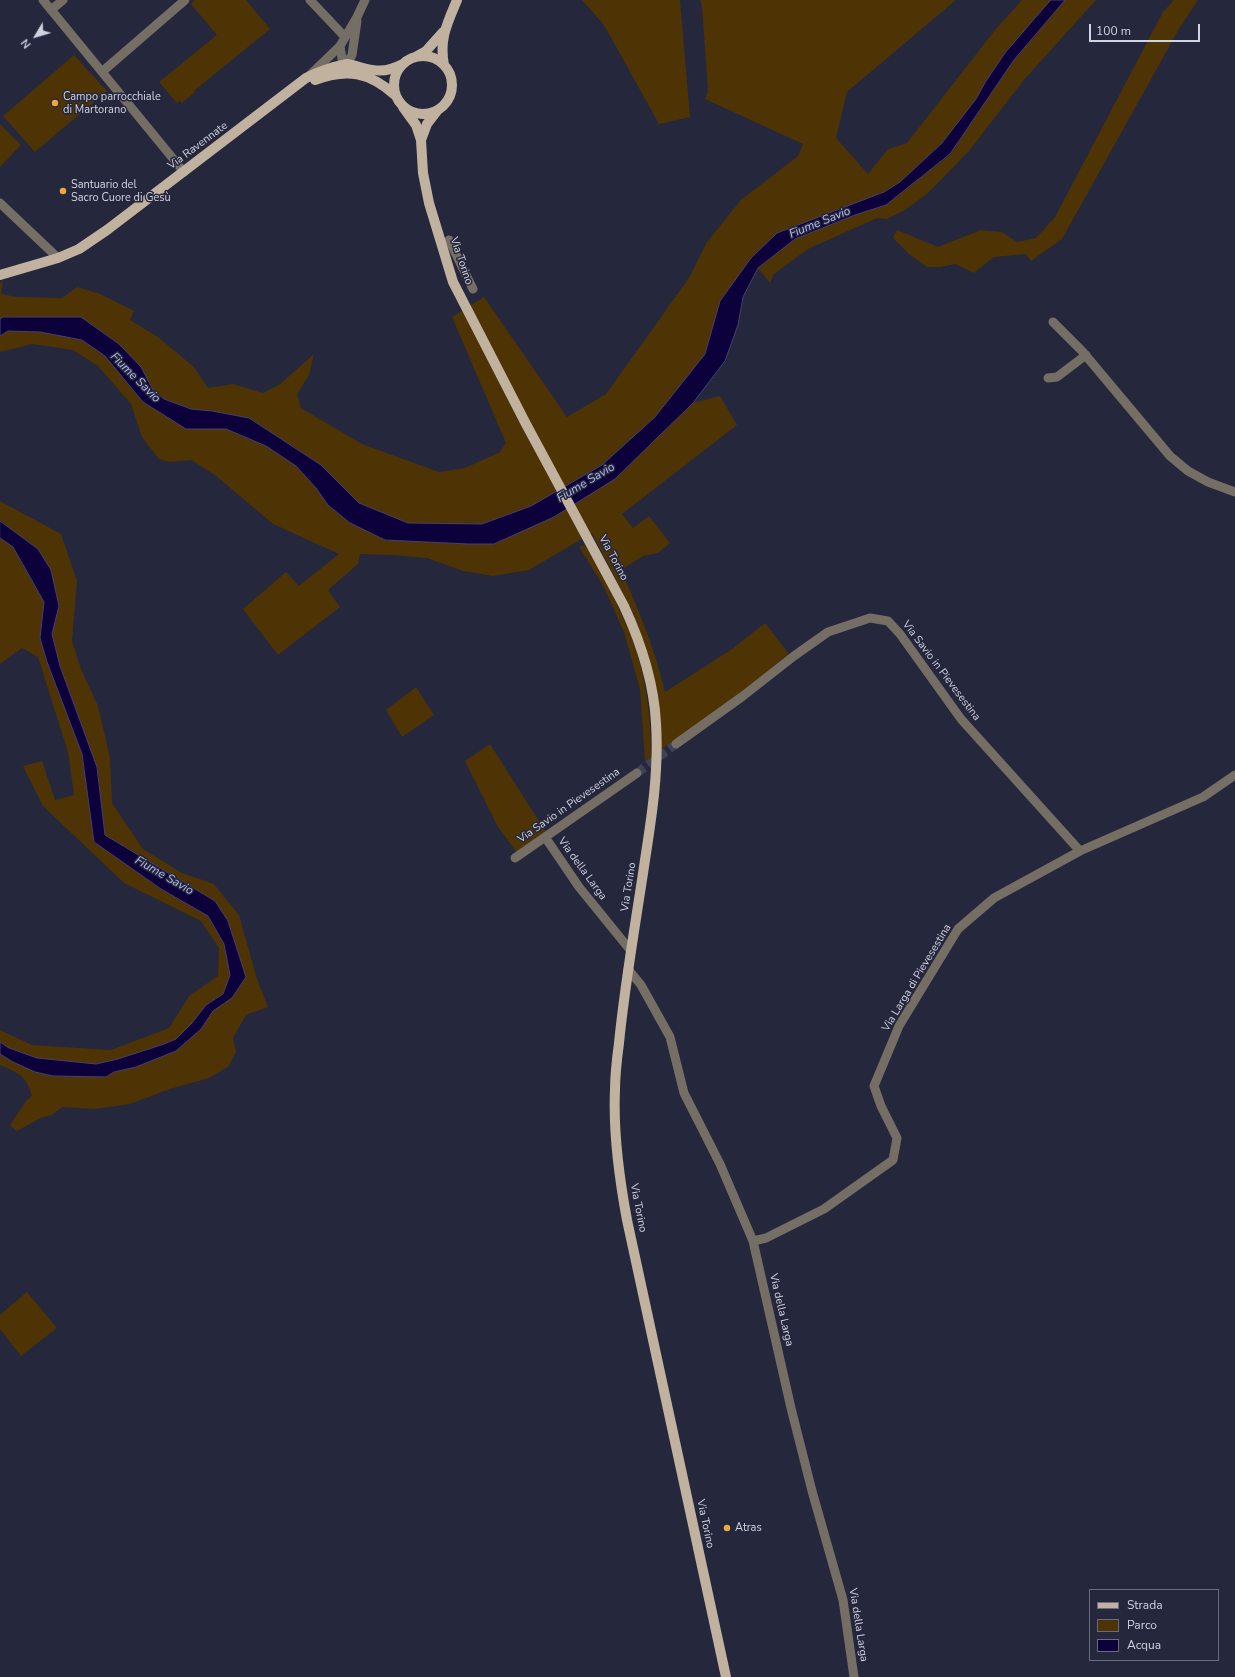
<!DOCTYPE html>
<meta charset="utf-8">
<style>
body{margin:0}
#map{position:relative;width:1235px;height:1677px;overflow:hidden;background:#25273c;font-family:"Nunito Sans",sans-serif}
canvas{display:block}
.legend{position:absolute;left:1089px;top:1589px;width:130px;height:72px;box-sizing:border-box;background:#25273c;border:1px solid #6a6c7e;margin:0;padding:5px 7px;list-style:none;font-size:12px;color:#d1d3e1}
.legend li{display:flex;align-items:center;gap:8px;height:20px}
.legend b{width:20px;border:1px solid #6a6c7e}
.north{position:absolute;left:16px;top:16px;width:40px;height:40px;-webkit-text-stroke:3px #25273c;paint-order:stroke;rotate:232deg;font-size:11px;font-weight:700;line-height:16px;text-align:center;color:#d1d3e1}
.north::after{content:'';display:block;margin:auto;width:14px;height:18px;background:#d1d3e1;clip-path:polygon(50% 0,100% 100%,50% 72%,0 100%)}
.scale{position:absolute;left:1089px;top:24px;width:111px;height:18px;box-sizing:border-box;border:2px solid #d1d3e1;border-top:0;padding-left:5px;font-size:12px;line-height:14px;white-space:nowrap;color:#d1d3e1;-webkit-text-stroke:3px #25273c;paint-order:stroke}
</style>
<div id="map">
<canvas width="1235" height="1677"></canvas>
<ul class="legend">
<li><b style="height:5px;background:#c1b29f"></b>Strada</li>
<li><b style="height:11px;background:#4e3304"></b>Parco</li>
<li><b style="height:11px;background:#0d013b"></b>Acqua</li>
</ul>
<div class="north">N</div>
<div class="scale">100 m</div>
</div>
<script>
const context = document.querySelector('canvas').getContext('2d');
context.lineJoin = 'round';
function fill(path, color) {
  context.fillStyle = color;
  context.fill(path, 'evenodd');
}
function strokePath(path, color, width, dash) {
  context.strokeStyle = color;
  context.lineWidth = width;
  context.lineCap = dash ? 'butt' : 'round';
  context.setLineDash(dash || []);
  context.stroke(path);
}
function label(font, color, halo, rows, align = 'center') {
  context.font = font + ' "Nunito Sans",sans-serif';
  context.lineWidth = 3;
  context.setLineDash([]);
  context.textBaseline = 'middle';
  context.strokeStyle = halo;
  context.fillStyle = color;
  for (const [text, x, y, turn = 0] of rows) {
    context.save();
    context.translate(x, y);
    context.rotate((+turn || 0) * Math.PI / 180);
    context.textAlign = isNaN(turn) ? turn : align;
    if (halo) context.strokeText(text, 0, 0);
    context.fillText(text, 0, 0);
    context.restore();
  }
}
const green = new Path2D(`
 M195 0H246L270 29 194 91 195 92 182 103 180 101 177 103 159 82 217 35 191 4Z
 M582 0H680L690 117 659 124 604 25Z
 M700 0H956L847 92 836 138 868 174 888 149 907 143 995 30 1022 0H1051L1005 53 986 81 976 99 942 143 900 182 884 192 777 233 720 301 705 354 655 417 602 465 531 506 482 524 408 523 359 503 321 465 249 418 212 411 191 409 164 399 153 390 141 367 119 344 0 319V283L3 282 1 294 17 297 62 298 77 287 100 294 134 311 130 320 158 337 194 367 208 388 233 384 263 393 279 385 314 354 309 375 297 394 301 408 362 444 439 472 465 468 500 452 506 443 452 317 484 297 567 417 606 394 689 278 707 242 741 200 798 156 803 144 705 99 708 91 702 6Z
 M1065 0H1096L1023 81 969 151 928 193 905 210 887 219 877 218 808 249 774 274 770 283 758 268 795 239 855 215 886 205 950 155 1014 60Z
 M1174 0H1198L1179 29 1062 239 1031 261 1026 254 994 257 974 273 955 264 941 267H927L909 254 893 238 897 230 938 247 981 230 1002 232 1017 242 1036 238 1055 217 1163 12Z
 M74 55 107 91 35 152 3 116Z
 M0 124 21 145 0 167Z
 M8 331 40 332 82 340 105 356 143 402 186 428 226 429 266 446 296 466 316 488 328 505 385 540 468 544H494L615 479 693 403 720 396 737 425 622 514 633 528 649 516 670 543 658 553 643 556 621 570C639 611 655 649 665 692L732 649 765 623 789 654 725 705 661 750 649 659 634 615 592 533 529 570 493 576 463 571 427 558 392 555 360 554 358 564 328 590 340 607 278 655 243 609 286 572 299 586 339 554 273 524 215 475 191 460 170 462 159 459 142 437 131 404 98 366 73 350 32 344 0 352V336Z
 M0 501 61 534 77 581 72 641 81 669 98 706 110 758 112 803 143 849 182 873 214 884 239 915 257 979 268 1007 246 1015 233 1038 236 1052 228 1067 209 1078 170 1089 130 1104 95 1109 62 1107 52 1115 41 1118 17 1131 10 1125 26 1101 32 1096C27 1076 18 1073 0 1065V1054L13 1062 35 1072 53 1076 106 1077 114 1072 136 1067 176 1051 201 1029 213 1011 232 998 246 977 215 901 105 835 97 767 60 666 52 634 59 606 38 549 0 521Z
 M0 538 13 547 44 602 40 638 47 662 82 754 94 842 161 889 208 916 224 944 230 975 223 994 206 1005 192 1023 176 1039 164 1044 118 1059 96 1064 37 1058 9 1048 0 1042V1030L32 1045 111 1050 169 1028 189 996 218 976 219 948 201 921 124 883 43 806 23 766 42 761 55 800 74 795 68 752 38 657 22 648 0 664Z
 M585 545C602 574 618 604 631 635 646 674 651 716 651 757L645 761 640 689 624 632 604 587 579 547Z
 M416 687 434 715 402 737 386 710Z
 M490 744 546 832 518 854 498 827 465 761Z
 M27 1292 57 1328 21 1356 0 1329V1315Z`);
const water = new Path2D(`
 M1051 0H1065L1014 60 950 154 886 205 855 215 795 239 758 268 743 297 738 325 725 361 693 403 615 479 554 517 494 544H468L385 540 350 523 328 505 316 488 296 466 266 446 226 429H186L143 402 105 356 82 340 40 332 8 331 0 336V319L3 317H81L119 344 141 367 153 390 164 399 191 409 212 411 249 418 321 465 359 503 408 523 482 524 531 506 602 465 655 417 705 354 720 301 751 258 777 233 884 192 900 182 942 143 976 99 986 81 1005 53Z
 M0 521 38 549 51 570 59 606 52 634 60 666 97 767 105 835 215 901 228 921 246 977 232 998 213 1011 201 1029 176 1051 136 1067 114 1072 106 1077 53 1076 35 1072 13 1062 0 1054V1042L9 1048 37 1058 96 1064 118 1059 164 1044 176 1039 192 1023 206 1005 223 994 230 975 224 944 208 916 161 889 94 842 82 754 47 662 40 638 44 602 13 547 0 538Z`);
const minorTunnel = new Path2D(`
 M637 773 676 744`);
const minor = new Path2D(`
 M43 0 184 172
 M310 0 345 37
 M51 10 63 0
 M340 46 343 65 348 70
 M343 69 352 55 357 21
 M103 71 185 0
 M310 75 340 46 357 17 365 0
 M0 203 58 258
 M449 240 473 289
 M1053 322 1082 351 1170 456 1188 471 1208 482 1235 492
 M1048 378 1057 377 1086 355
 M676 744 743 696 794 656 828 632 870 618 888 621 900 634 961 719 1080 851
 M545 837 579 887 631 951
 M515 858 637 773
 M628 969 641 985 670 1037 684 1093 720 1164 753 1241 791 1408 812 1491 843 1600 854 1677
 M753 1241 766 1238 824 1209 893 1160 897 1138 881 1106 874 1086 899 1026 958 929 994 898 1080 851 1203 797 1235 775`);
const major = new Path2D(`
 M394 85a29 29 0 1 1 58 0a29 29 0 1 1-58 0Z
 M417 56 426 51 443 32
 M444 65C439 39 447 24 457 0
 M315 80C347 68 369 72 395 95
 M403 107 416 125 421 140 423 173 429 203 453 282 526 424 624 606C641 643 654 683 656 723 659 770 652 815 645 860 636 921 625 982 619 1043 617 1058 615 1074 615 1090 613 1134 619 1177 627 1220L726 1677
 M421 140 427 124 437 111
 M0 275 58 258 79 249 107 230 306 78C320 71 332 67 347 64 371 69 379 76 403 64`);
const markers = [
 [55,103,4,"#eda83b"],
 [63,191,4,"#eda83b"],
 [727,1528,4,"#eda83b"]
];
const poiNames = [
 ["Campo parrocchiale",63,97],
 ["di Martorano",63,110],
 ["Santuario del",71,185],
 ["Sacro Cuore di Gesù",71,198],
 ["Atras",735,1528]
];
const streetNames = [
 ["Via Ravennate",198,146,-37],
 ["Via Torino",461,261,71],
 ["Via Torino",613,558,62],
 ["Via Savio in Pievesestina",941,671,53],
 ["Via Savio in Pievesestina",569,806,-35],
 ["Via della Larga",582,869,54],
 ["Via Torino",629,887,-81],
 ["Via Larga di Pievesestina",917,978,-59],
 ["Via Torino",638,1208,79],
 ["Via della Larga",781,1310,77],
 ["Via Torino",705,1524,78],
 ["Via della Larga",858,1625,81]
];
const waterNames = [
 ["Fiume Savio",820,223,-22],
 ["Fiume Savio",135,378,45],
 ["Fiume Savio",586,483,-31],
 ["Fiume Savio",164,876,30]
];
fill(green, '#4e3304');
fill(water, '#0d013b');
strokePath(water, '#48406d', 1);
strokePath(minorTunnel, '#3f4155', 9, [9, 4.5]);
strokePath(minor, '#756e64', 9);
strokePath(major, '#c1b29f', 10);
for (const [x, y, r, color] of markers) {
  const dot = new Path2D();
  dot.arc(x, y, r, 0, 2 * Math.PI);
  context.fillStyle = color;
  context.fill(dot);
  strokePath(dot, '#25273c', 1.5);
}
label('11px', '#d1d3e1', '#25273c', poiNames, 'left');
label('11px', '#d1d3e1', '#25273c', streetNames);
label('italic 12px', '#b6bcf4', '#25273c', waterNames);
</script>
